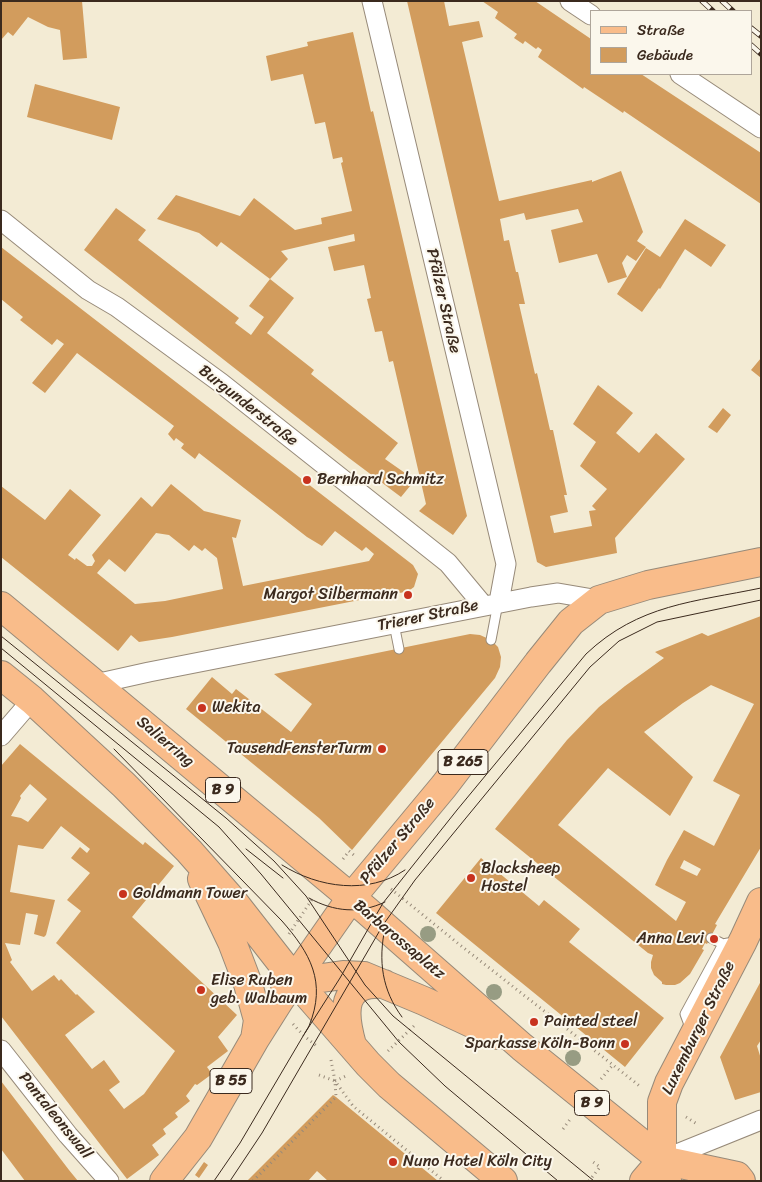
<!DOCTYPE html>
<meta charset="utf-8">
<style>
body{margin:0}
#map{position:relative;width:762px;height:1182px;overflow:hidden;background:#f3ebd4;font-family:Sriracha,sans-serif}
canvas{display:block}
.frame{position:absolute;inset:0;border:2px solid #3b2a1e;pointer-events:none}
.legend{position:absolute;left:590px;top:10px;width:162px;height:65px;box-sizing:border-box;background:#fbf7ec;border:1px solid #aea59a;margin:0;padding:6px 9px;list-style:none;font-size:15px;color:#3b2a1e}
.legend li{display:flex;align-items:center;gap:10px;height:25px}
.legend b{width:25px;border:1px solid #aea59a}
</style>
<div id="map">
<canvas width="762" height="1182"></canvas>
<div class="frame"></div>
<ul class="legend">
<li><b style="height:6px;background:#f9bc8a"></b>Straße</li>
<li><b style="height:14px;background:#d29c5d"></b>Gebäude</li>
</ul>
</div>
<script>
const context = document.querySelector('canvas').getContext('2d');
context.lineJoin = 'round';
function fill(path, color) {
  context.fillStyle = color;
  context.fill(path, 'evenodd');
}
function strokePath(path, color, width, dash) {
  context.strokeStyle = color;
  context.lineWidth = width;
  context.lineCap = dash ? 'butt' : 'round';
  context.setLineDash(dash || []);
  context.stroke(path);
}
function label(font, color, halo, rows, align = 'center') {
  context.font = font + ' Sriracha,sans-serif';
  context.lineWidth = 4;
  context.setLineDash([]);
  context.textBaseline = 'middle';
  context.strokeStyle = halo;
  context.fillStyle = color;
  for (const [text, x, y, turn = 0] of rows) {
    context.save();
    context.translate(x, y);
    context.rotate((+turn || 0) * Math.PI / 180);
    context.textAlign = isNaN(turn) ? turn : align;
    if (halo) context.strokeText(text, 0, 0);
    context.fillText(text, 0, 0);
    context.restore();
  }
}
const building = new Path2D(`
 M1 1H82L87 58 63 60 60 30 48 27 28 17 13 36 8 32 1 40Z
 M407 1H444L449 26 479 21 483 37 462 42 499 201 592 180V182L621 171 643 232 637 241 646 247 636 261 627 255 622 263 627 277 608 283 597 254 559 263 551 230 583 222 578 209 526 220 524 213 500 219 504 241 509 240 516 272H518L525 304H519L535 374 537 373 550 430H553L567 495H564L568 512 550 516 554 533 592 526 589 511 596 510 592 506 607 489 580 466 596 442 573 424 598 385 633 413 616 433 639 453 656 433 685 459 615 538 617 553 546 567 537 562Z
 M482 1H535L591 39V74H641L761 153V204L624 111 623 113 584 87 583 89 538 57 542 50 538 47 536 49 525 41 523 44 514 38 517 34 495 18 498 12Z
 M353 32 371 112 373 111 467 516 453 535 419 511 426 504 393 361 389 362 382 331 375 332 367 299 371 298 364 265 334 271 328 247 355 241 354 234 281 251 288 259 270 279 221 242 217 247 199 233 157 219 176 195 240 216 254 198 295 230 322 224 321 218 352 211 341 163 343 162 342 157 333 159 325 122 315 124 303 74 271 81 266 56 308 46 307 42Z
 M35 84 120 107 112 140 27 117Z
 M116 208 146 230 138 240 239 318 235 323 251 335 264 317 249 306 270 279 294 298 267 333 314 370 311 374 398 443 385 459 415 480 401 497 349 458 84 250Z
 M685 219 726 245 711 267 685 249 660 289 659 288 642 312 617 294 646 248 660 257Z
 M1 247 413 565 418 574 414 587 407 592 390 594 172 637 139 642 131 635 118 651 1 557V486L45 520 70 489 101 515 68 555 75 560 76 558 87 566H92L95 561 92 555 141 497 152 507 171 484 204 511 241 520 236 538 232 537 243 586 369 561 374 554 366 547 362 551 335 531 322 546 307 537 199 453 195 459 181 448 184 444 176 438 174 441 168 434 174 426 77 353 45 393 32 383 64 344 57 339 52 345 20 320 23 317 1 299ZM156 533 169 535 189 551 194 545 202 551 205 548 217 558 223 589 165 601 135 604 97 573 109 559 125 572Z
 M761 358V378L751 370Z
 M723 408 731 415 717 433 708 427Z
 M761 616V847L715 924 717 925 707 944 705 943 702 949 704 950 690 974 680 983 675 985H666L662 984V982L654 975 651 968V962L653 955 648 953 495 829 567 740 599 707 625 686 664 658 655 652 702 633 708 636ZM711 685 754 704 713 781 740 795 714 846 684 830 667 860 655 885 686 902 676 921 558 825 608 768 670 816 693 777 644 732 683 703ZM684 860 701 869 697 876 680 868Z
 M470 634 480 635 491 640 498 647 501 657 500 667 495 678 352 850 319 818 186 709 212 677 232 694 236 689 291 732 312 704 274 674Z
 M20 744 143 845 145 842 174 866 132 917 237 1015 218 1037 228 1051 207 1067 212 1074 197 1085 195 1084 186 1096 190 1101 175 1113 178 1117 163 1129 166 1134 152 1145 159 1155 127 1179 1 1016V766ZM30 784 47 799 28 822 21 818 11 816 21 798 20 796ZM61 826 90 849 87 853 80 847 71 858 90 873 67 900 81 911 56 943 175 1051 144 1094 124 1109 109 1090 120 1082 104 1060 92 1069 65 1035 95 1012 77 994 76 995 61 979 59 981 54 975 32 991 10 962 12 960 5 943 20 945 26 913 38 915 34 934 44 937 46 935 55 900 10 892 18 845 43 849Z
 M481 858 539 906 544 900 580 929 569 942 664 1018 625 1067 436 913Z
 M761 981V1040L757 1046 761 1059V1092L735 1100 720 1057Z
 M1 1081 69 1170 78 1181H25L1 1149Z
 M333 1095 336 1097 438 1181H328L317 1171 308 1181H247Z
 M204 1162 208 1165 199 1178 195 1175Z`);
const path = new Path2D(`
 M343 859 349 851 355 856
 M391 889 460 945 641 1087
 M289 934 313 898
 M293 1024 304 1036 318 1047
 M388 1051 416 1024
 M331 1060 335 1081 353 1106 444 1181
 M319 1075 335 1081
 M601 1079 612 1066
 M335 1081 346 1076
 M686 1117 697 1124
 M563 1129 571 1118
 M253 1181 336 1097 335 1082
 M589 1181 600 1167 593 1162`);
const service = new Path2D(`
 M394 624 399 649
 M491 640 498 603
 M711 938 723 944 728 943
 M691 1030 685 1014 723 944`);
const minor = new Path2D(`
 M372 1 506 564 499 602
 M570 1 591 15
 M680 74 761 128
 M1 220 88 290 117 307 221 383 448 563 483 605
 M95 684 149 672 531 597 558 593 599 600
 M1 736 32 700
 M1 1050 68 1135 109 1181
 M662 1160 761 1120`);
const primary = new Path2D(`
 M1 606 366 910 522 1047 662 1160 737 1176 741 1181
 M1 675 32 700 124 785 189 851 233 901 294 979 368 1064 389 1085 503 1181
 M202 879 232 942 248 984 258 1020 255 1039
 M294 979H315L343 975 364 976 424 1001 497 1035
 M352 1045C343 1013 340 981 384 984
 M164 1181 198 1138 255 1039 279 1001 351 898 444 786 538 663 571 622 599 600 648 585 761 562
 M644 1181 662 1160
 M667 1181 662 1160V1102L669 1083 743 941 761 902`);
const tram = new Path2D(`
 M1 636 226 818 274 861 306 896 365 985 393 1016 594 1181
 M1 648 219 827 261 874 399 1042 445 1086 558 1181
 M114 749 282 921C310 953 327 982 309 1026L240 1143 214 1181
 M246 849 283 878
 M282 865C319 888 368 895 405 870
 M309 898C334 912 360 914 385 902
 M385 928C378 961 382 990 402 1017
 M305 1033 340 978 383 903 457 810 586 654C639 604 694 602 761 588
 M230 1181 262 1133 383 925 415 880 590 667 619 641 657 622 761 600`);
const rail = new Path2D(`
 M702 1 713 11
 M722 1 733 11
 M751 28 761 36
 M751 45 761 54`);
const trees = [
 [428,934],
 [494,992],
 [573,1058]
];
const markers = [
 [307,480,5,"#c8321e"],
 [408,595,5,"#c8321e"],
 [202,708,5,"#c8321e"],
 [382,749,5,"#c8321e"],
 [471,878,5,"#c8321e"],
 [123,894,5,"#c8321e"],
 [714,939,5,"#c8321e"],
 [201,990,5,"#c8321e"],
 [534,1022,5,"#c8321e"],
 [625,1044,5,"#c8321e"],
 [393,1162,5,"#c8321e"]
];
const shields = [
 [463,762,50],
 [223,790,35],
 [231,1081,42],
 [592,1103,35]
];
const shieldNames = [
 ["B 265",463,762],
 ["B 9",223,790],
 ["B 55",231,1081],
 ["B 9",592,1103]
];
const streetNames = [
 ["Pfälzer Straße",443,301,77],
 ["Burgunderstraße",248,406,38],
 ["Trierer Straße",428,616,-12],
 ["Salierring",165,742,40],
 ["Pfälzer Straße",398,841,-50],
 ["Barbarossaplatz",399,940,40],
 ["Luxemburger Straße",699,1028,-64],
 ["Pantaleonswall",55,1116,51]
];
const poiNames = [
 ["Bernhard Schmitz",317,480],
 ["Margot Silbermann",398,595,"right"],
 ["Wekita",212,708],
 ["TausendFensterTurm",372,749,"right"],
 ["Blacksheep",481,869],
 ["Hostel",481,887],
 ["Goldmann Tower",133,894],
 ["Anna Levi",704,939,"right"],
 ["Elise Ruben",211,981],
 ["geb. Walbaum",211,999],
 ["Painted steel",544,1022],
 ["Sparkasse Köln-Bonn",615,1044,"right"],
 ["Nuno Hotel Köln City",403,1162]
];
fill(building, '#d29c5d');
strokePath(service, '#978a79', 11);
strokePath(minor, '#978a79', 21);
strokePath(primary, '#978a79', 30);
strokePath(path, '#978a79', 3, [1, 4]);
strokePath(service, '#fff', 9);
strokePath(minor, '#fff', 19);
strokePath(primary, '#f9bc8a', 28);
strokePath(tram, '#3b2a1e', 1);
strokePath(rail, '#3b2a1e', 5.5);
strokePath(rail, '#fbf7ec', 4, [11]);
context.fillStyle = '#979c83';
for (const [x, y] of trees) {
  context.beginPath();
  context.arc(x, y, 8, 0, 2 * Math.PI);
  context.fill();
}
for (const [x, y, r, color] of markers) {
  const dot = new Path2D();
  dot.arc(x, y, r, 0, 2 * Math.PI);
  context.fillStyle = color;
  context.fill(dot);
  strokePath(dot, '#fbf7ec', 2);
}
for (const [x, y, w] of shields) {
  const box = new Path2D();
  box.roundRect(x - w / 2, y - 12.5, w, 25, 4);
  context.fillStyle = '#fbf7ec';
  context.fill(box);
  strokePath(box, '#3b2a1e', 1);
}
label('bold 15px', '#3b2a1e', null, shieldNames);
label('16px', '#3b2a1e', '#fbf7ec', streetNames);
label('16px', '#3b2a1e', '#fbf7ec', poiNames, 'left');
</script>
